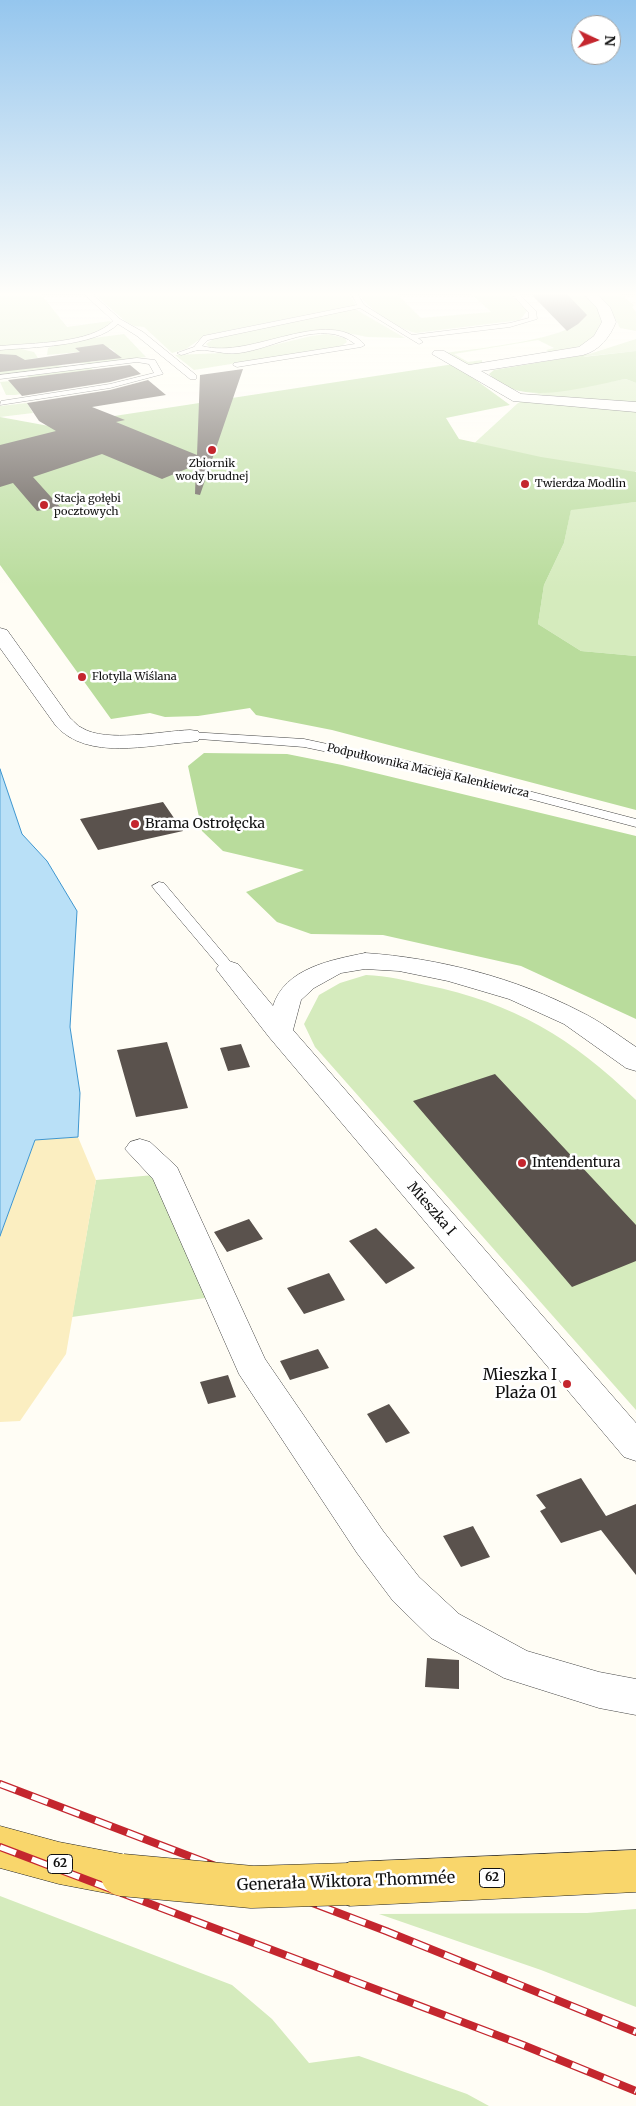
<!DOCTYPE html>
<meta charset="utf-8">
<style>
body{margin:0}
#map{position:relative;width:636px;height:2106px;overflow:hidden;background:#fffdf5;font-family:Merriweather,serif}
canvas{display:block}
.north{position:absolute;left:571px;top:15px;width:50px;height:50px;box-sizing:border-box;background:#fff;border:1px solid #a0a0a0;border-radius:50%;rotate:93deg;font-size:14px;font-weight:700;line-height:20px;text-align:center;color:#111}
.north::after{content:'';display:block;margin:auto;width:18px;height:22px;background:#c4262e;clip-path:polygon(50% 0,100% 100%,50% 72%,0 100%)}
</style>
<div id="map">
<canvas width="636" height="2106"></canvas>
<div class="north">N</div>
</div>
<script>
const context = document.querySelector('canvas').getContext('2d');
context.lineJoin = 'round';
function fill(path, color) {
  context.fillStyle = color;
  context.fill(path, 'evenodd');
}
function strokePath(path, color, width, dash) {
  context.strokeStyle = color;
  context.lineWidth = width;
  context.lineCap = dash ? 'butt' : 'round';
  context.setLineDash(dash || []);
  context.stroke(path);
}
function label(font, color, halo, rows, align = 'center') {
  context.font = font + ' Merriweather,serif';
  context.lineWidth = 5;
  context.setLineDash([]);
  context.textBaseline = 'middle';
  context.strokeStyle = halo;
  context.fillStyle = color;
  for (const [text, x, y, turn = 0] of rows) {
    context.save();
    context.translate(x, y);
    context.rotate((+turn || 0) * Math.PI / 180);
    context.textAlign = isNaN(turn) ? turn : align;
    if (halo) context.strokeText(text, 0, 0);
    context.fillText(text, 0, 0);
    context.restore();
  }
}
const green = new Path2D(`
 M0 293H40L67 327 110 321 111 323C90 343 29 343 0 346Z
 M93 293H349L355 305 206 335 186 349 172 353 144 327 134 326 125 321Z
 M358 293H396L421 318 491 312 470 293H509L527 311 520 320 416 333C396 328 369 310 358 293Z
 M566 293H587L606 321 587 344 553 354 546 350 554 348 538 340 454 354 468 362 482 360V364C466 367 458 361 445 353 469 349 580 340 584 314Z
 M596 293H619L634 305 632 307 636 312V331L620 328 610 308Z
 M355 309 405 338 368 337 331 330 229 350 209 347 206 344 215 338Z
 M124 334 146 357 91 364 58 361 85 357 91 362 109 359 115 352 110 348 76 349 80 352 47 355 48 348 63 342Z
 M327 334 345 338 347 342 341 346 194 370 175 355 245 352 311 336Z
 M636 339V351L580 357Z
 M17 348 34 352 38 358 29 359 67 367 0 375V350Z
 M90 367 110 382 15 395H6L0 382 10 381 40 389 27 376Z
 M626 379 636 383V404L533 394Z
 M524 400 636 410V471L634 473 456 460 518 403Z
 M27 403 33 413 0 417V406Z
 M636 502V656L581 651 538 624 544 585 564 543 571 509Z
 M366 975C387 976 405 980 426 985 514 1003 572 1038 636 1100V1410L315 1047 304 1024 319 995 340 983Z
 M166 1174 219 1296 72 1317 96 1180Z
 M0 1896 232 1985 272 2019 309 2063 359 2056 467 2094 489 2106H0Z
 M636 1909V2007L541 1970 379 1914 587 1913Z`);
const forest = new Path2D(`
 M636 351V383L626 379C586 386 520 409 489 374L494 370 589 354 583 357Z
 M454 364 510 405 446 418 459 439 541 457 636 472V502L571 510 564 543 544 585 538 624 581 651 636 656V810L332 730 256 715 250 708 198 716 165 717 150 713 111 719 0 565V417L49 426Z
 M204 753 287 754 342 765 636 836V1019L521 966 383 935 311 934 277 922 246 892 304 870 223 851 202 831 188 766Z`);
const sand = new Path2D(`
 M78 1137 96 1180 66 1354 20 1421 0 1422V1236L35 1140Z`);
const water = new Path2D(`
 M0 769 22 834 47 861 77 911 70 1027 80 1093 78 1137 35 1140 0 1236Z`);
const building = new Path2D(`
 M530 293H566L587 315 578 324 567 331Z
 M103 344 122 358 0 372V354L16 355 25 360 80 352 75 348Z
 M130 365 141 374 110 382 22 396 8 380Z
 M243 369 200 495 195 494 196 465 162 479 102 454 33 477 60 507 37 511 13 483 0 487V445L56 431 39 421 27 403 110 390 148 380 166 395 92 407 125 420 116 422 197 455 200 375Z
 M163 802 183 831 98 850 80 819Z
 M167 1042 188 1108 136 1117 117 1050Z
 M241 1044 250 1067 228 1071 220 1048Z
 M495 1074 636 1225V1261L572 1287 413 1101Z
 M249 1219 263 1239 227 1252 214 1232Z
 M376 1228 415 1268 386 1284 349 1241Z
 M329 1273 345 1300 304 1314 287 1288Z
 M318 1349 329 1368 290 1380 280 1361Z
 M228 1375 236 1397 208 1404 200 1382Z
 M389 1404 410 1433 386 1443 367 1414Z
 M581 1478 606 1516 636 1504V1575L601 1530 561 1543 540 1511 546 1508 536 1495Z
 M473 1526 490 1557 461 1567 443 1536Z
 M427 1658 459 1660V1689L425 1687Z`);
const lane = new Path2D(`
 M83 293H91L120 319 143 332 196 375V379H190L137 336 118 324C95 347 31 347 0 350V346C31 343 91 344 113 321Z
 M351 293H357L364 305 412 335 510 323 529 318V313L511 293H518L536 311 537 319 510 327 418 338 423 342 419 344 360 308 208 340 202 346C252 360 327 304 365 345L361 347 237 367 233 365 234 363 355 344C322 317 274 349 239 353 225 355 213 350 200 350 194 350 187 354 181 355L177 353 194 347 203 336 357 305Z
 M137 358 155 360 163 374 110 388 0 405 1 401 110 384 154 373 149 364 137 362 0 379V375Z
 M190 732 304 739 444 769 636 819V827L443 776 304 747 186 738 184 736Z
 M159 882 164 883 234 966 236 969 234 972H224L154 889 152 886Z`);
const street = new Path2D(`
 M583 293H596L610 307 616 322C610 337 599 351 583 355L481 371 521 394 636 402V412L513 401 432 354 434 351H444L469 365 579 347 594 336 602 322 597 308Z
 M0 628 7 630 70 718C74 721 77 726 82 728 106 743 162 731 190 730L198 731 201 736 198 741 190 742C148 745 88 761 56 726L0 648Z
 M365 953C439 958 516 978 581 1012 600 1021 618 1035 636 1047V1071L626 1068 564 1024 509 999 448 981 399 971 365 969 341 973 314 988 301 1000 293 1030 636 1423V1461L624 1457 269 1037 216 969 220 964 229 961 238 964 273 1006C285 968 331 960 365 953Z
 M140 1139 150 1142 177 1167 265 1359 383 1531 419 1577 459 1614 527 1651 599 1672 636 1679V1715L599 1708 504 1678 431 1638 393 1601 357 1553 239 1374 153 1179 125 1149 130 1142Z`);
const primary = new Path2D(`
 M0 1826 59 1842 122 1854 137 1860 144 1875 137 1890 122 1896 59 1884 0 1868Z
 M636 1850V1892L349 1906 334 1899 327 1884 334 1869 349 1862Z`);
const rail = new Path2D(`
 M0 1784 386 1931 636 2032
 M0 1847 523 2045 636 2091`);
const primaryBridge = new Path2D(`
 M122 1875 252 1887 349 1884`);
const markers = [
 [212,450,5,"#c4262e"],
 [525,484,5,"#c4262e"],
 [44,505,5,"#c4262e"],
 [82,677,5,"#c4262e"],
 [135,824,5,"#c4262e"],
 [522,1163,5,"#c4262e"],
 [567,1384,5,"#c4262e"]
];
const farPoinames = [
 ["Zbiornik",212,464,"center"],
 ["wody brudnej",212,477,"center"],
 ["Twierdza Modlin",535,484],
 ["Stacja gołębi",54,499],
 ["pocztowych",54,512],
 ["Flotylla Wiślana",92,677]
];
const farStreetnames = [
 ["Podpułkownika Macieja Kalenkiewicza",428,771,13]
];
const shields = [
 [60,1864,25],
 [492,1878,25]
];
const shieldNames = [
 ["62",60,1864],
 ["62",492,1878]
];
const poiNames = [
 ["Brama Ostrołęcka",145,824],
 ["Intendentura",532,1163]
];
const streetNames = [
 ["Mieszka I",431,1209,49]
];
const nearPoinames = [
 ["Mieszka I",557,1375],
 ["Plaża 01",557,1393]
];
const nearStreetnames = [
 ["Generała Wiktora Thommée",346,1882,-2]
];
fill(green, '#d5ebbd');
fill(forest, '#b9dc9c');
fill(sand, '#fbeec1');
fill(water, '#b9e0f7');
strokePath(water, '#3f96cf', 1);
fill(building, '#5a524d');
strokePath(lane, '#444', 1);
strokePath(street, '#444', 1);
strokePath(primary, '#222', 1);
fill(lane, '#fff');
fill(street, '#fff');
fill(primary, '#f9d66b');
strokePath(rail, '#c4262e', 8);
strokePath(rail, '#fff', 5.5, [17]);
strokePath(primaryBridge, '#222', 43, []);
strokePath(primaryBridge, '#f9d66b', 42);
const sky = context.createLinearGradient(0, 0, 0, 588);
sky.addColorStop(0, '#95c6ee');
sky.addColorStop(0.5, '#fffefa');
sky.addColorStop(1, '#fffefa00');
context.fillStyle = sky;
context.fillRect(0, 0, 636, 588);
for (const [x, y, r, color] of markers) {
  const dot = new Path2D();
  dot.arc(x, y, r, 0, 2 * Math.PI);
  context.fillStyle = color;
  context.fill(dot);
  strokePath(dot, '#fff', 2);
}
label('11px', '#111', '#fff', farPoinames, 'left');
label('11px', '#111', '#fff', farStreetnames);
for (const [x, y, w] of shields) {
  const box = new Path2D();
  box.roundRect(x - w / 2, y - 9.5, w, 19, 4);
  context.fillStyle = '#fff';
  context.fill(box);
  strokePath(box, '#111', 1);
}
label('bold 12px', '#111', null, shieldNames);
label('14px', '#111', '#fff', poiNames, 'left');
label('14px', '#111', '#fff', streetNames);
label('16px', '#111', '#fff', nearPoinames, 'right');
label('16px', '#111', '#fff', nearStreetnames);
</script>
